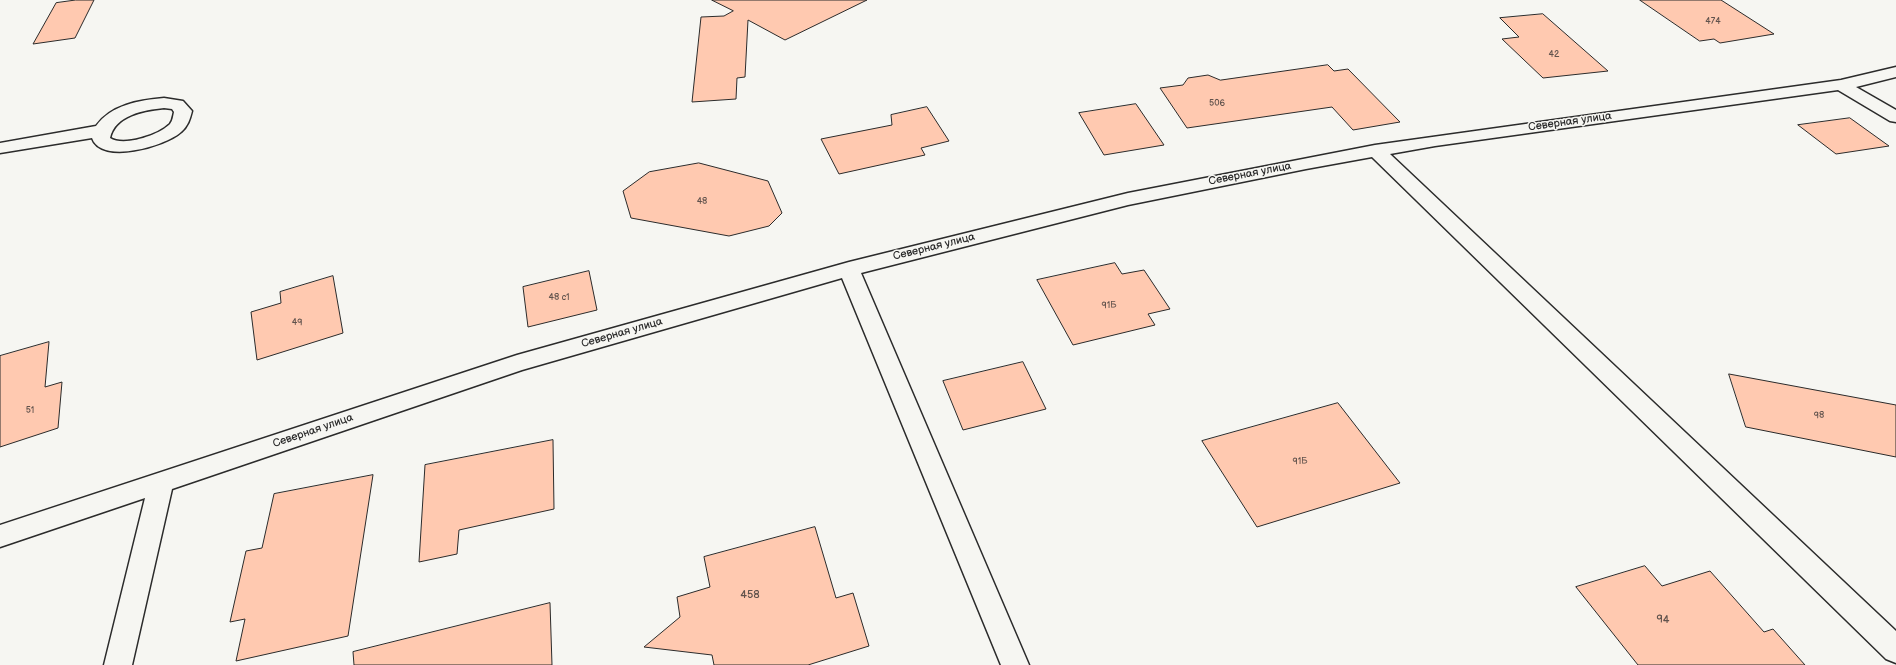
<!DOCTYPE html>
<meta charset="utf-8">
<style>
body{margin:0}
canvas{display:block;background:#f6f6f2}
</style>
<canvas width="1896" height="665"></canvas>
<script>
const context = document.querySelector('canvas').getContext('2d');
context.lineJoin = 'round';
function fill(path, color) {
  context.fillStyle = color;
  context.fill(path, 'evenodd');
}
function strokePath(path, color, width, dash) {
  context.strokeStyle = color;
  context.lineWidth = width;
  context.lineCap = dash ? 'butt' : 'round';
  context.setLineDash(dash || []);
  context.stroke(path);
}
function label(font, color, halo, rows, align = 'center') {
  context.font = font + ' "Balsamiq Sans",sans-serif';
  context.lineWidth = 3;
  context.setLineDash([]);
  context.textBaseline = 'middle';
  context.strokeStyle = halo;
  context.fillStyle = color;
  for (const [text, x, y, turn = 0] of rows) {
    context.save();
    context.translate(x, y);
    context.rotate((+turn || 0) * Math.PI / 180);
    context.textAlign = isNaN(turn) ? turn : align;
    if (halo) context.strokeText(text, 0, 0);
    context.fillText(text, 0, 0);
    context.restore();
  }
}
const building = new Path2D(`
 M76 0H94L75 38 33 44 56 3Z
 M712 0H867L785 40 748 20 745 77 737 78 736 99 692 102 701 17 724 16 733 11Z
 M1640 0H1721L1774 34 1720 43 1714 39 1700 41Z
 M1543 14 1608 71 1543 78 1502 39 1519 37 1500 18Z
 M1328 65 1334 71 1348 69 1400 122 1353 130 1332 107 1187 128 1160 88 1183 85 1188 78 1208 75 1220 80Z
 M1136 104 1164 145 1104 155 1079 113Z
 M927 107 949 141 921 148 925 155 839 174 821 139 892 125 891 115Z
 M1850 118 1889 146 1836 154 1798 125Z
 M699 163 768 181 782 213 769 226 729 236 631 218 623 191 649 172Z
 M1115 263 1122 274 1144 270 1170 309 1148 314 1155 325 1073 345 1037 280Z
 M589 271 597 310 528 327 523 287Z
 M333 276 343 333 257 360 251 312 281 303 280 292Z
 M49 342 45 387 62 382 58 428 0 447V356Z
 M1023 362 1046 409 963 430 943 381Z
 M1729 374 1896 405V457L1746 427Z
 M1338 403 1400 483 1257 527 1202 441Z
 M553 440 554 509 459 530 457 554 419 562 425 465Z
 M373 475 348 636 236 661 245 619 230 622 246 551 262 548 274 494Z
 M815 527 836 598 853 593 869 646 808 665H714L712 655 644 647 680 617 677 597 710 587 704 557Z
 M1645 566 1662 586 1710 571 1764 632 1773 629 1805 665H1638L1576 587Z
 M550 603 552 665H354L353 652Z`);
const street = new Path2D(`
 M1896 67V77L1856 87 1896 110V122L1890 121 1838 90 1435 146 1390 154 1896 631V663L1886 659 1372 157 1306 169 1128 205 861 273 1029 665H1001L842 278 522 370 172 489 132 665H104L145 498 0 547V525L517 355 849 262 1128 193 1375 145 1841 80Z
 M164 98 183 101 192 111C190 119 188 126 181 132 166 146 101 165 92 138L0 153V143L96 126C111 105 139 100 164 98ZM164 108 172 109 174 112C173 116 173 120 170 124 159 135 124 147 110 138 115 115 144 110 164 108Z`);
const numberNames = [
 ["474",1713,22],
 ["42",1554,55],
 ["506",1217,104],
 ["48",702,202],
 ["48 с1",559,298],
 ["91Б",1109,306],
 ["49",297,323],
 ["51",30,411],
 ["98",1819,416],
 ["91Б",1300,462]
];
const streetNames = [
 ["Северная улица",1570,122,-8],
 ["Северная улица",1250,174,-11],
 ["Северная улица",934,247,-14],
 ["Северная улица",622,333,-16],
 ["Северная улица",313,431,-19]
];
const nearNumbernames = [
 ["458",750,595],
 ["94",1663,620]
];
fill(building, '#ffc9b0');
strokePath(building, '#2b2b2b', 1);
strokePath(street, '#2b2b2b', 3);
fill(street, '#f6f6f2');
label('9px', '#60524c', null, numberNames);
label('11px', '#2b2b2b', '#f6f6f2', streetNames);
label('11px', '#60524c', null, nearNumbernames);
</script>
